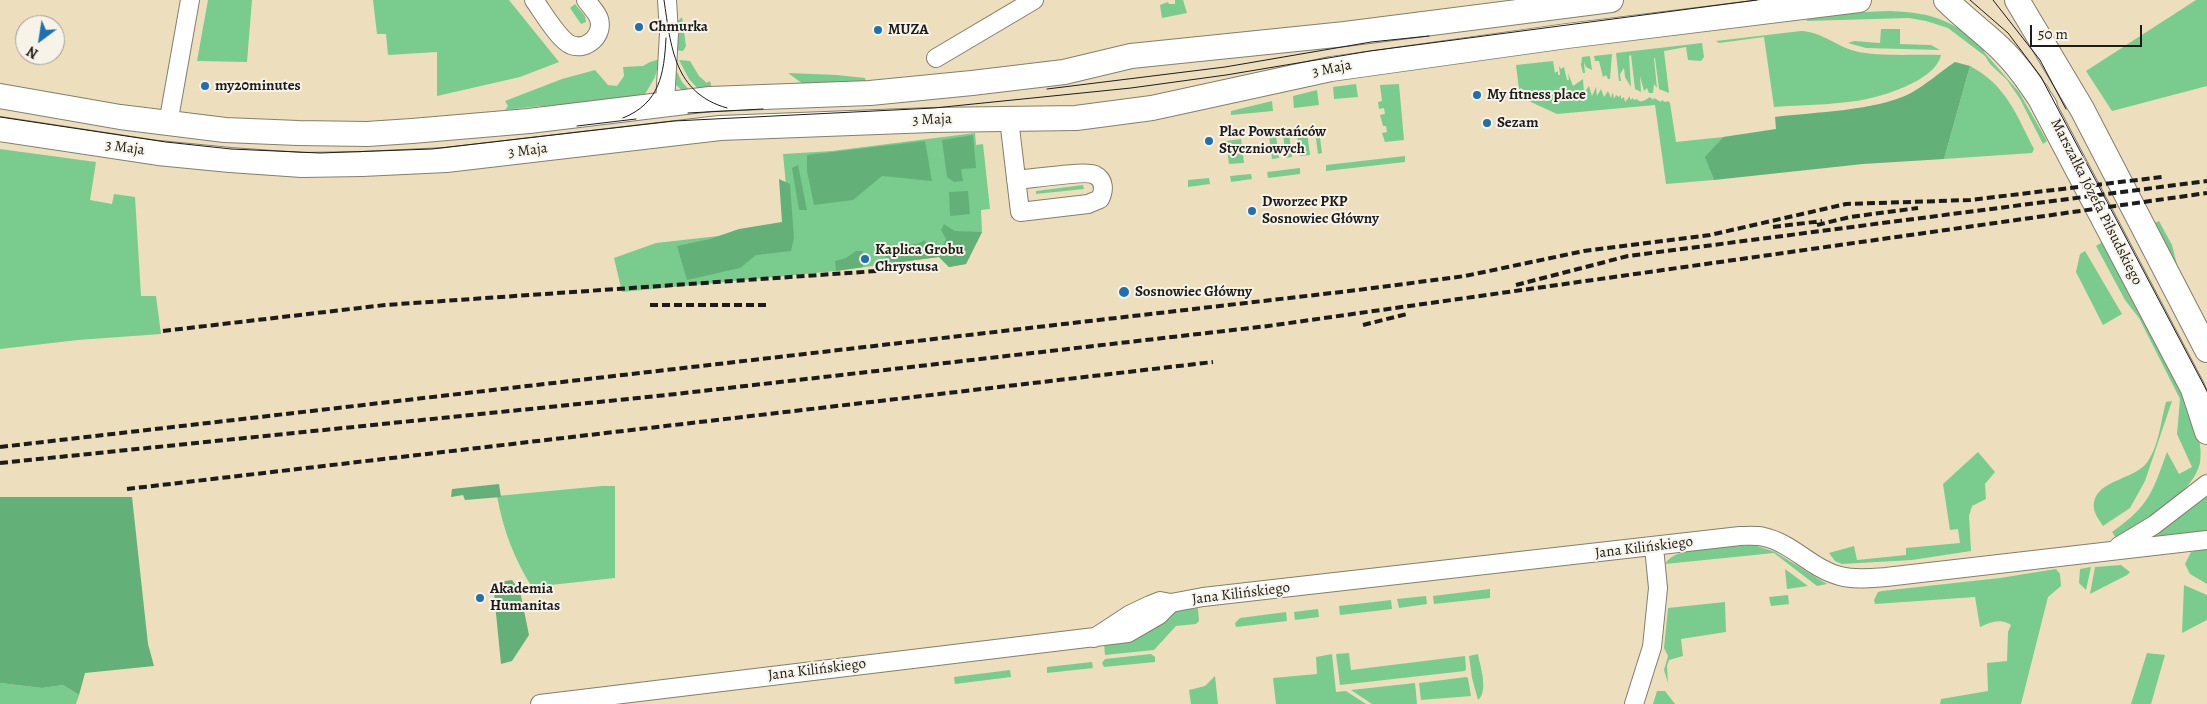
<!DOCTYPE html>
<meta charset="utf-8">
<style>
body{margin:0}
#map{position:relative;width:2207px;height:704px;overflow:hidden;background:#eddfbe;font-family:Alegreya,serif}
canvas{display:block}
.north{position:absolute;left:15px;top:15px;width:50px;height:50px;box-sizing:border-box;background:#f7f3e8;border:1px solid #9f9d96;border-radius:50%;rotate:211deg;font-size:14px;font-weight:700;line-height:20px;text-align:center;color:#1c1c1c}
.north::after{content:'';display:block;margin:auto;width:18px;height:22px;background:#1f6fb2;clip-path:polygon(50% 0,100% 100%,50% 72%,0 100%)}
.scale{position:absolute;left:2030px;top:25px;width:112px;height:22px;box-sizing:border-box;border:2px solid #1c1c1c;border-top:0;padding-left:6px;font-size:15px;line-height:18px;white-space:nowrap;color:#1c1c1c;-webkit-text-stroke:4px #f7f3e8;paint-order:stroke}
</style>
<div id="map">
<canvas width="2207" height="704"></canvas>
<div class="north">N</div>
<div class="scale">50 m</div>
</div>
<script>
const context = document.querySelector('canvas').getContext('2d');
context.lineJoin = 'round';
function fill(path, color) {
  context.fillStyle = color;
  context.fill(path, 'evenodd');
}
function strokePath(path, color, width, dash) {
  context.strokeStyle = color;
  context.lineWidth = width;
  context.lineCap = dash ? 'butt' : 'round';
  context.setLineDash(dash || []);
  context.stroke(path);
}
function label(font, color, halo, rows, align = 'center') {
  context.font = font + ' Alegreya,serif';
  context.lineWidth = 4;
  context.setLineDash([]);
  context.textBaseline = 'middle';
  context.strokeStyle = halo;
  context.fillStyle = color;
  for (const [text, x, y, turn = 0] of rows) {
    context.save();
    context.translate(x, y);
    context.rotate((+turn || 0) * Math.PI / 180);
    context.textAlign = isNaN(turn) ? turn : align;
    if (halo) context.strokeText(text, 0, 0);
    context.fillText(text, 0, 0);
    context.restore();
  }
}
const green = new Path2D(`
 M208 0H252L247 62 197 61Z
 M363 0H509L559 62 520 77 437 96V52L388 55 386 34H377L373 0Z
 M1175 0H1183L1187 13 1162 18 1160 5 1168 2 1169 4H1175Z
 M2196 0H2207V86L2112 111 2086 71Z
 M575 4 585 16 586 22 581 24 570 8Z
 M1890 11C1935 13 1951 20 1986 49L1984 52 2019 92 2047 141 2043 144 2020 99 2007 80 1990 64 1985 56 1948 28 1926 21 1909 18 1806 21 1812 14Z
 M682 17 686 46 683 51 676 50 677 22Z
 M1881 29H1900V44L1931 45 1940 50 1866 48 1848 43 1854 41 1880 43Z
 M1801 31C1822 32 1836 46 1855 51 1877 57 1917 54 1941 55 1936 81 1879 98 1856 101 1829 105 1801 105 1774 107L1764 37 1719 43 1716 41Z
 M1702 43 1704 57 1701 61 1688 60 1686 47 1664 51 1669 93 1659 89 1655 58H1654L1657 88 1654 84 1653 93H1649L1647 88 1644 91 1640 76 1641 92 1635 89 1631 55 1629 56 1631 87 1625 77 1624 68 1620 74 1621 81H1619L1616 53Z
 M1612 54 1610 79H1608L1606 75 1603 77 1599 61H1595L1594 56Z
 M1590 56 1592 70 1586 67 1584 62 1585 73H1583L1581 65 1582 57Z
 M660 59 655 77 644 96 542 108 541 106 505 110 508 106 505 101 562 79 595 70 608 85 617 86 624 76 623 67 643 66 650 62Z
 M679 60 690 61 699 76 707 83 709 81 711 83V89L700 91 689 79Z
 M1553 61 1555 73 1558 71V75H1560L1559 66 1561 69 1564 67 1567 80H1569L1568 73 1573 86 1583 79 1584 93 1589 86 1592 96 1596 87 1597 96 1601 89 1604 97 1608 91 1611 98 1612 94 1613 93 1614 99 1616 95 1619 97 1621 95V99L1624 97 1625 102 1630 96V100L1633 98 1634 100 1637 99C1640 104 1645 100 1650 97L1653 100 1654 98 1661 102 1662 100 1665 102 1668 101 1670 103 1676 142 1723 137 1706 157 1714 180 1666 184 1655 105 1557 114 1520 97 1516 65Z
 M674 66 682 82 691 92 683 91 676 85Z
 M1970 66C2006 85 2016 114 2034 149L2032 153 1944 159Z
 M788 73 837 75 865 78 866 83 803 84Z
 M1356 84 1358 97 1334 99 1333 87Z
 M1399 84 1404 140 1385 142 1382 133 1387 132 1386 126H1383L1380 115 1385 114 1384 108 1379 109 1378 102 1382 101 1380 85Z
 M1317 90 1319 105 1294 108 1293 96Z
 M1272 101 1273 111 1231 115V111Z
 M1319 130 1322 153 1318 154 1315 131Z
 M1307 132 1310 155 1300 156 1297 133Z
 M975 133 976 145 983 144 990 209 981 210 982 232 966 264 949 267 939 257 836 271 622 292 614 258 656 243 790 228 783 154 832 151Z
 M1289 133 1292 157 1286 158 1283 134Z
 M1276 135 1279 158 1272 159 1269 136Z
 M1241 139 1244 163 1229 164 1226 141Z
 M0 149 96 162 90 200 112 204 114 194 135 197 141 296H156L161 334 78 340 0 349Z
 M1405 156V162L1326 171V165Z
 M1300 168V174L1268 178 1267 172Z
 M1251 174 1252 179 1231 182 1230 176Z
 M1209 178 1210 184 1188 187V180Z
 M1083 185 1084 189 1036 194V191Z
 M2159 221 2172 245 2181 280 2152 224Z
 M2104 241C2119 271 2135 300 2150 329 2167 361 2207 428 2200 463 2193 494 2142 523 2116 538L2112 532C2149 506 2152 493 2167 452L2179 474 2192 467 2177 434 2180 399 2139 318 2125 300 2096 246Z
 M2085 251 2122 314 2103 325 2076 272 2080 254Z
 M2172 401 2145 481 2130 508 2103 526C2100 521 2095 515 2094 509 2091 479 2136 481 2148 461 2159 445 2161 420 2166 402Z
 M1978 452 1995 472 1985 484 1986 499 1972 506 1969 516 1971 551 1912 560 1842 564 1835 561 1829 553 1854 546 1857 560 1906 555V548L1960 543 1958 529 1950 530 1943 484Z
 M602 486H615V578L532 587C514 559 503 529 497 496Z
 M2207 494V532L2156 538 2152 536Z
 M1754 545 1775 552 1827 584 1817 586 1774 553 1665 564C1676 544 1732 547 1754 545Z
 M2207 548V584L2190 574 2185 564 2191 552Z
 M2121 565 2130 572 2127 575 2090 594 2095 567Z
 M2091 567 2086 590 2079 583 2080 569Z
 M1785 569 1808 586 1787 589Z
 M2056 569 2060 574 2061 586 2048 597 2021 704H1940L1941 699 1988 691 1987 663 2007 661 2008 632 2011 625C2000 618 1991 622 1980 627L1975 597 1875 604 1874 600 1878 592 1882 591 2000 578Z
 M2184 585 2207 595V620L2182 633Z
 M1490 589V598L1434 604 1433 596Z
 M1788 595 1789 604 1771 606 1769 597Z
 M1426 596 1427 604 1399 608 1397 599Z
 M1391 600 1392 609 1340 615 1339 606Z
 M1725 602 1726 632 1681 639 1683 656 1669 660 1667 666 1668 683 1664 670 1668 656 1664 648 1668 608Z
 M1198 608 1199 621 1196 624 1176 626 1154 650 1105 655 1104 644 1153 626 1179 610Z
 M1318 609 1319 617 1295 620 1294 612Z
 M1286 612 1287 621 1236 627 1235 623 1240 618Z
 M1349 653 1351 670 1465 656 1466 669 1465 671 1340 685 1336 654Z
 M2147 653 2165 655 2151 704H2131Z
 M1151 654 1155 657V662L1104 667 1102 663 1105 659Z
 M1332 654 1336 692 1346 691 1366 704H1276L1273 678 1317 674 1316 657Z
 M1478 654C1480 666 1489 691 1478 700L1472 678 1469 656Z
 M1092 662 1093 668 1047 673V667Z
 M1010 670 1011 677 955 684 954 677Z
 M1215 676 1218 704H1191L1189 690 1205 686Z
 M1466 677 1468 678 1471 696 1421 700 1419 683Z
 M0 683 42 688 63 685 79 695 76 704H0Z
 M1415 683 1417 704H1372L1351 690Z
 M1657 691H1665L1675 704H1653Z`);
const forest = new Path2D(`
 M1955 62 1970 66 1944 159 1863 164 1714 180 1705 157 1723 137 1776 129 1775 117C1814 112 1876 111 1911 93 1927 84 1940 72 1955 62Z
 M973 135 976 168 961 169 963 181 954 182 947 177 942 140Z
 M925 141 932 181 882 176 853 200 814 205 807 171V155Z
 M798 165 807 210H799L792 168Z
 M779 179 790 184 794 238 791 251 756 255 740 268 687 280 677 246 710 239 739 229 782 222Z
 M968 191 970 214 950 216 949 192Z
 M944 224 955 231 982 232 966 264 949 267 939 257 884 264 887 249 920 243 924 240 932 249H941L946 239 941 230Z
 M856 251H863V267L836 271 835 261 846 258Z
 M499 484 501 497 465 500 463 495 451 497 452 489Z
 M0 497H132L148 644 154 666 85 673 79 695 63 685 42 688 0 683Z
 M512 580 520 591 529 635 512 661 501 664 493 583Z`);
const street = new Path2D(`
 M534 0C542 11 559 40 571 45 587 51 604 35 599 19 597 12 590 6 586 0
 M936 58 1034 0
 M665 103 669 33 667 0
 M1009 119 1020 212 1088 204 1100 199C1104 191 1105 180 1095 175 1087 170 1030 179 1016 180
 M168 124 190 0
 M2119 546 2154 525 2207 484
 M1094 638 1129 615 1150 605 1160 601 1171 603 1203 597 1740 536C1748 536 1756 535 1764 537 1792 543 1812 569 1840 576 1855 580 1871 578 1886 577L2207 540
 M540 704 1128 633 1159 615 1171 603
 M1634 704 1652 647 1658 588 1654 547`);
const secondary = new Path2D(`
 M1946 0C1963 17 1982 31 1999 47 2018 65 2031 85 2045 106
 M2017 0 2082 109 2207 350
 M2037 93 2193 389 2207 432
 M0 96 120 117 225 130 298 133 367 134 412 131 529 121 710 99 870 93 972 83 1064 72 1131 56 1345 34 1611 0
 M0 129 158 153 230 160 302 165 362 164 446 160 720 128 931 120 1076 118 1152 108 1331 69 1567 36 1859 0`);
const tram = new Path2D(`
 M664 0C671 47 674 93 727 108
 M1970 0 2008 33 2041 77 2207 391
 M1993 0 2040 60 2066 109
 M1047 89 1225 67 1371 42 1429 36
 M688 113 763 109
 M0 117 166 142 231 149 320 153 432 149 674 121 934 108 1131 88 1226 75 1370 51 1757 0
 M623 118C660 103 664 74 666 38
 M577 126 636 119`);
const rail = new Path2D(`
 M1817 225 1850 217 1918 208
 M1773 227 1822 221
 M1516 285 1628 256 2207 181
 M650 305H766
 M1363 325 1407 314
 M163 331 385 305 877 271
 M0 447 1358 290 1465 276 1584 251 1710 235 1846 204 1970 200 2162 177
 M0 463 667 395 1268 326 2207 193
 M127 489 1213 362`);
const markers = [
 [639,27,5,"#1f6fb2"],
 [878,30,5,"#1f6fb2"],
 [205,86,5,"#1f6fb2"],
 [1477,95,5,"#1f6fb2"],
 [1487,123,5,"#1f6fb2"],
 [1209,141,5,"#1f6fb2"],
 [1252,211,5,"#1f6fb2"],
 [865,259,5,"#1f6fb2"],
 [1124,292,6,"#1f6fb2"],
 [480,598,5,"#1f6fb2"]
];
const poiNames = [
 ["Chmurka",649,27],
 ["MUZA",888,30],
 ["my20minutes",215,86],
 ["My fitness place",1487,95],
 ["Sezam",1497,123],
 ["Plac Powstańców",1219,132],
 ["Styczniowych",1219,149],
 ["Dworzec PKP",1262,202],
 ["Sosnowiec Główny",1262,219],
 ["Kaplica Grobu",875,250],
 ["Chrystusa",875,267],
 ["Sosnowiec Główny",1135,292],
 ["Akademia",490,589],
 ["Humanitas",490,606]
];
const streetNames = [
 ["3 Maja",1332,69,-11],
 ["3 Maja",932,120,-2],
 ["3 Maja",125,148,8],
 ["3 Maja",528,151,-7],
 ["Marszałka Józefa Piłsudskiego",2096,202,63],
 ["Jana Kilińskiego",1644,548,-7],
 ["Jana Kilińskiego",1241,594,-7],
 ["Jana Kilińskiego",817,670,-7]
];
fill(green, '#7acc8e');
fill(forest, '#63b079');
strokePath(street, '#847e6d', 20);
strokePath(secondary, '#847e6d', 26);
strokePath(street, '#fff', 18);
strokePath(secondary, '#fff', 24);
strokePath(tram, '#1c1c1c', 1);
strokePath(rail, '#1c1c1c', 4, [8, 4]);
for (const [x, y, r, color] of markers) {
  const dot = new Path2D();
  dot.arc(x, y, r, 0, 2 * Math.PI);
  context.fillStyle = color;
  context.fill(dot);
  strokePath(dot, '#f7f3e8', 2);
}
label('bold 15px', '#1c1c1c', '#f7f3e8', poiNames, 'left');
label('15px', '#1c1c1c', '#f7f3e8', streetNames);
</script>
